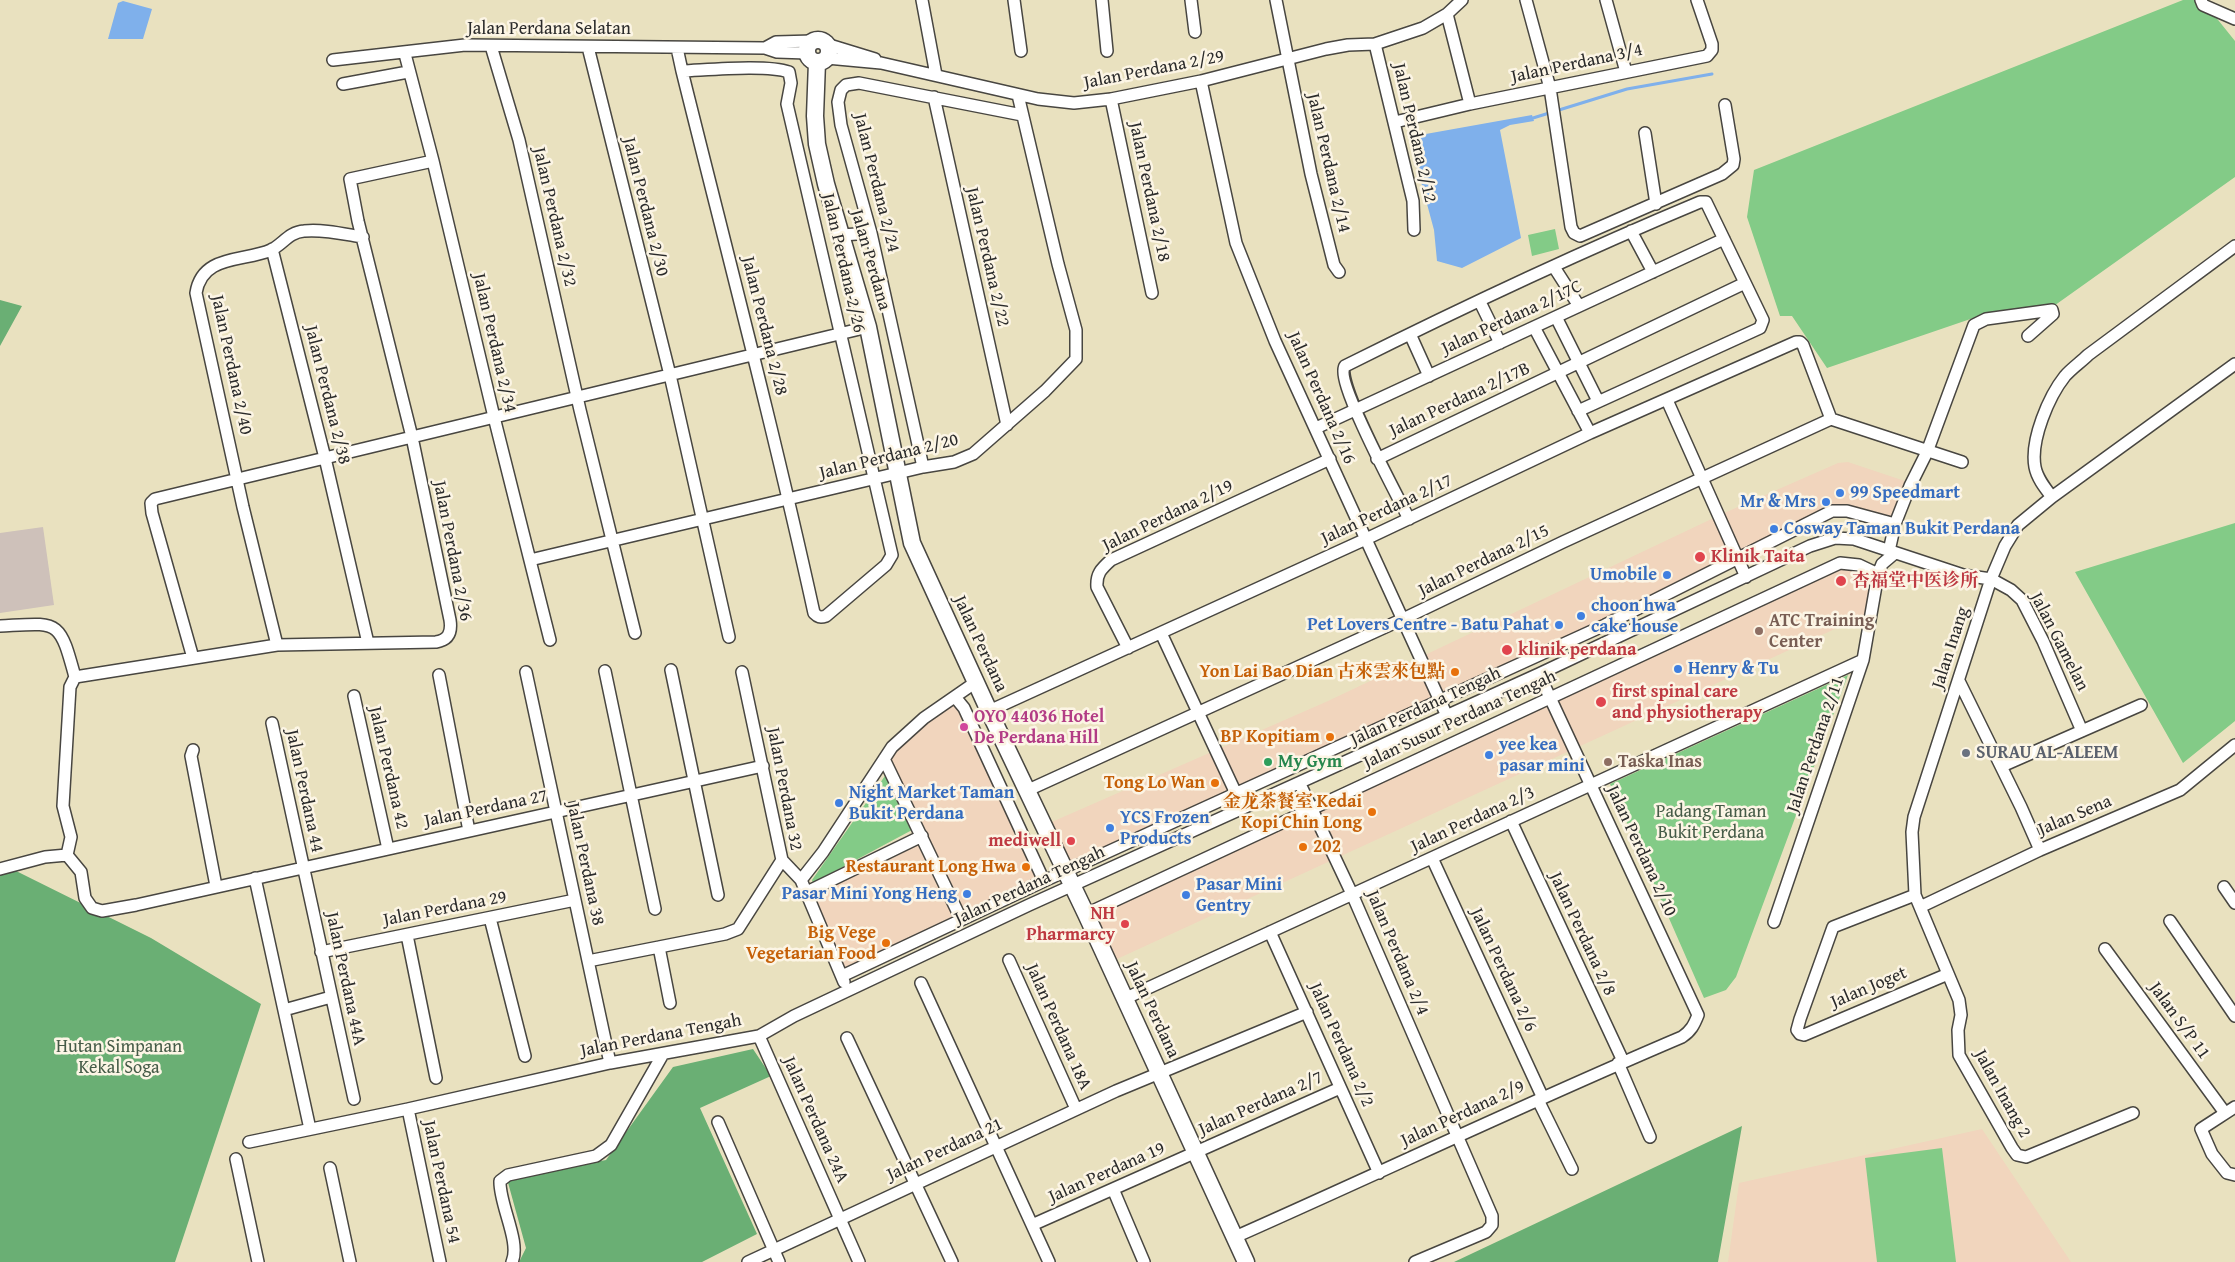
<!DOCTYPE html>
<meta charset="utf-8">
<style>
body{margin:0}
canvas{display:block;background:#e9e1bf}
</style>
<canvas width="2235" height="1262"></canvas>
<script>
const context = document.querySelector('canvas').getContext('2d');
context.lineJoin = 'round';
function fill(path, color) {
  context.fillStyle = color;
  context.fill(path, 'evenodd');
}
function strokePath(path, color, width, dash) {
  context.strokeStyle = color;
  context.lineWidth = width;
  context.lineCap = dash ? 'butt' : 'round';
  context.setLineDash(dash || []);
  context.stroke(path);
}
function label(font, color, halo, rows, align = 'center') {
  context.font = font + ' "Gentium Book Plus","Noto Serif SC",serif';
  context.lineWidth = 5;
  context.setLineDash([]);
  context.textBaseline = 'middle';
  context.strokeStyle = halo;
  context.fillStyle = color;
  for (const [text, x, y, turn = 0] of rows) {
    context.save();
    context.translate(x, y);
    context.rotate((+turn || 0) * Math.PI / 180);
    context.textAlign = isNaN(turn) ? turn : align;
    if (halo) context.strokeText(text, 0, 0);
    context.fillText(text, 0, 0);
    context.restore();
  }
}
const built = new Path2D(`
 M1848 462 1914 484 1897 529 1846 515H1834L1062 877 1038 828 1328 701 1722 514 1838 463Z
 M1840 560 1883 570 1874 611 1104 965 1079 914Z
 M955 692 1048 883 840 981 803 892 916 834 879 760Z
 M1982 1129 2071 1262H1728L1739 1183Z`);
const industrial = new Path2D(`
 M43 527 54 605 0 613V533Z`);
const green = new Path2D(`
 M2183 0H2202L2235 41V177L2044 313H1988L1827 368 1792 316H1780L1747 217 1754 170Z
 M1555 229 1559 249 1532 256 1528 235Z
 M2235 523V721L2183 763 2075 572Z
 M1848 675 1736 977 1726 990 1704 998 1610 784Z
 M887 773 912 830 813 883 812 880Z
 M1942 1148 1956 1262H1877L1865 1158Z`);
const forest = new Path2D(`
 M0 300 22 306 0 346Z
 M0 863 151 938 261 1004 175 1262H0Z
 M753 1049 771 1076 700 1108 757 1234 702 1262H519L526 1248 507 1179 606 1160 673 1067Z
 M1742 1126 1718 1262H1454Z`);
const water = new Path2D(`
 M123 1 152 9 143 39H108L118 3Z
 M1532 115 1534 121 1510 125 1500 130 1521 238 1462 268 1437 261 1434 230 1409 137Z`);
const stream = new Path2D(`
 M1533 118 1627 89 1712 74`);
const street = new Path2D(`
 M922 0 936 75
 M1014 0 1021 51
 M1102 0 1107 51
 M1191 0 1195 32
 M1276 0 1311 174 1334 265 1339 272
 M1526 0 1550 88 1571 227 1574 233 1580 236 1722 174 1733 165 1734 159 1725 105
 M1606 0 1626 72
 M2201 0 2203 5 2235 19
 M1447 14 1470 104
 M826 44 875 59
 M1375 44 1413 201 1414 230
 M491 46 519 140 580 410 635 633
 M588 47 670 375 729 637
 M677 48 682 71C727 252 774 431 814 613 818 617 820 618 826 616L886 565 892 555 787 104 791 83 789 72C767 64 707 70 682 71
 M765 48 776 42 813 41
 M405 54 433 161 494 417 550 640
 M827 58 881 63 1038 99 1074 103 1111 99 1201 81 1326 49 1348 45 1375 44 1423 28 1447 14 1462 0
 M333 60 465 45 765 48 777 52 807 53
 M1201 81 1236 243 1275 341 1447 716
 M343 84 408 72
 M934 97 1007 425
 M1111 99 1152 293
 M1395 122 1470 104 1707 56 1712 50V44L1697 0
 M1645 133 1656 204
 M1631 231 1653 272
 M842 235 871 233
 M272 249 325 458 368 643
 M1554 267 1579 306
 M1480 302 1500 343
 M1556 317 1598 401
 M1534 327 1590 433
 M1410 334 1429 376
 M1667 400 1746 577
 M1316 428 1724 239
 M1377 459 1745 283
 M923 467 871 233 841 125 838 102 841 90 846 85 859 83 1022 115
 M2052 497C2045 488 2037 478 2035 467 2030 440 2049 396 2065 376 2072 368 2081 362 2088 355L2235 246
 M1409 519C1399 499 1334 379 1345 366 1461 308 1580 252 1700 202H1706L1763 320 1760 328 1578 411
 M1889 551 1895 524 1910 486 1927 452 1974 325 1986 319 2052 310 2053 314 2028 336
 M530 560 923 467 954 462 973 454 1045 391 1076 359V330L1058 264 1018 95
 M0 626C59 623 59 618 75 677L70 687 63 806 71 837 67 855 81 872 85 898 92 908 102 911 136 905 763 766
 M1161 633 1239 800
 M277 645 243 507 196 293C202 254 244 262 271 250 282 245 289 232 304 231 323 229 344 234 363 237
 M1128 648 1097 587C1096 574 1101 569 1111 560L1330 459
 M193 658 152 513 151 503 155 499 868 327
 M671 670 718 895
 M605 671 655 909
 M526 672 610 1063
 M439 675 469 831
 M75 677 277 645 436 642C448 640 452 633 450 620L412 437 358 221 350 179 433 161
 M1959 681 2021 807 2040 850
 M354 696 388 849
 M989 711 1366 539 1590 433 1796 342H1800L1803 345 1831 419
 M272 723 354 1099
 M193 750 191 756 216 886
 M884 759 961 919
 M2002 766 2141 705
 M1300 784 1352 894 1492 1216V1225L1486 1232 1415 1262
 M1026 791 1403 619 1563 542 1831 419 1962 462
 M1511 821 1623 1061
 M1432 858 1542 1096
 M782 860 801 880 844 982
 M0 869 45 857 67 855
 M255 878 310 1129
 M801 880 823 852 892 747 924 718 976 682
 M1044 881 1605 625 1832 511H1847L1895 524
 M2224 887 2235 903
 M807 892 922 836
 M1915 895 1833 927 1800 1019 1797 1030 1800 1034 1804 1035 1948 974
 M1920 907 2040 850 2180 790 2235 745
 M1086 914 1840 563 1859 565 1878 574
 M490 918 525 1056
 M2170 921 2235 1016
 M1774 922 1863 660 1878 574 1882 564 1895 553
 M1270 932 1379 1173
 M407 935 436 1078
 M659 947 670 1003
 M2105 949 2225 1113
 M321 952 575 900
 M1009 960 1076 1109
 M588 961 725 934 738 929 782 860 742 672
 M842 976 1044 881 964 708 955 697
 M921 983 1049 1262
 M1124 999 1863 660
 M284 1010 331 997
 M759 1036 859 1262
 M847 1038 952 1262
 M1618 1063 1650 1137
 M1538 1100 1572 1169
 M2235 1107 2201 1129 2212 1154 2227 1173 2235 1175
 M408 1109 440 1262
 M2133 1113 2026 1157 2017 1155 2012 1148 1959 1055 1958 1030 1961 1015 1959 1000 1915 895 1912 832 1914 817 1991 579 2005 546 2018 525 2052 497 2235 364
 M718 1122 779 1262
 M249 1142 408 1109 610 1063 759 1036 794 1016 1029 905 1539 674 1810 546 1835 538 1854 539 1963 575 1991 579 2011 590 2022 600 2043 641 2082 731
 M236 1159 258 1262
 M330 1168 350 1262
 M1113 1189 1144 1262
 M1032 1225 1340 1088
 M1235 1237C1384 1171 1531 1101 1682 1037 1691 1031 1694 1025 1698 1015L1539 674
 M512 1262C521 1242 499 1204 500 1181L508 1175 596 1156 611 1145 663 1054
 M748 1262 1116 1091 1307 1012`);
const secondary = new Path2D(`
 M807 51a11 11 0 1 1 22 0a11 11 0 1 1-22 0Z
 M817 62 815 116 817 144 826 184 868 327 912 543 989 711 1086 914 1246 1262`);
const markers = [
 [1840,493,5,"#3f7fe0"],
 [1826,502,5,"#3f7fe0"],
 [1774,529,5,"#3f7fe0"],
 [1700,557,6,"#e0444e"],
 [1667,575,5,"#3f7fe0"],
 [1841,581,6,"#e0444e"],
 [1581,616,5,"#3f7fe0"],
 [1559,625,5,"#3f7fe0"],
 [1759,631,5,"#8d6e63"],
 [1507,650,6,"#e0444e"],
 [1678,669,5,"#3f7fe0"],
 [1455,672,5,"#e8710a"],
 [1601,702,6,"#e0444e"],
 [964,727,5,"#d1479c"],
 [1330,737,5,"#e8710a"],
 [1966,753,5,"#6b7280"],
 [1489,755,5,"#3f7fe0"],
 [1268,762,5,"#2e9e5b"],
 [1608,762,5,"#8d6e63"],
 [1215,783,5,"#e8710a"],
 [839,803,5,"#3f7fe0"],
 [1372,812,5,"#e8710a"],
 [1110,828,5,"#3f7fe0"],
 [1071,841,5,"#e0444e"],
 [1303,847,5,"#e8710a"],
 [1026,867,5,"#e8710a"],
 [967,894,5,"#3f7fe0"],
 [1186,895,5,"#3f7fe0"],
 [1125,924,5,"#e0444e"],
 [886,943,5,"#e8710a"]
];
const streetNames = [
 ["Jalan Perdana Selatan",549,29],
 ["Jalan Perdana 3/4",1577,64,-12],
 ["Jalan Perdana 2/29",1154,70,-11],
 ["Jalan Perdana 2/12",1414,133,77],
 ["Jalan Perdana 2/14",1328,163,77],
 ["Jalan Perdana 2/24",876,183,76],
 ["Jalan Perdana 2/18",1149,192,78],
 ["Jalan Perdana 2/30",645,207,76],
 ["Jalan Perdana 2/32",554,217,77],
 ["Jalan Perdana 2/22",987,257,77],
 ["Jalan Perdana",870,260,74],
 ["Jalan Perdana 2/26",843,263,77],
 ["Jalan Perdana 2/17C",1512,318,-25],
 ["Jalan Perdana 2/28",764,326,76],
 ["Jalan Perdana 2/34",494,343,77],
 ["Jalan Perdana 2/40",231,365,78],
 ["Jalan Perdana 2/38",327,395,76],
 ["Jalan Perdana 2/16",1321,398,66],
 ["Jalan Perdana 2/17B",1460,400,-25],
 ["Jalan Perdana 2/20",889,457,-14],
 ["Jalan Perdana 2/17",1387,510,-25],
 ["Jalan Perdana 2/19",1168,516,-26],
 ["Jalan Perdana 2/36",452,551,79],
 ["Jalan Perdana 2/15",1484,561,-26],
 ["Jalan Gamelan",2059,642,63],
 ["Jalan Perdana",980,644,65],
 ["Jalan Inang",1951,648,-72],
 ["Jalan Perdana Tengah",1426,707,-25],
 ["Jalan Susur Perdana Tengah",1460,720,-25],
 ["Jalan Perdana 2/11",1816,745,-71],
 ["Jalan Perdana 42",388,768,77],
 ["Jalan Perdana 32",784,789,79],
 ["Jalan Perdana 44",304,791,78],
 ["Jalan Perdana 27",486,809,-12],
 ["Jalan Sena",2075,816,-23],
 ["Jalan Perdana 2/3",1473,820,-25],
 ["Jalan Perdana 2/10",1641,851,65],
 ["Jalan Perdana 38",585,864,78],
 ["Jalan Perdana Tengah",1030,886,-25],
 ["Jalan Perdana 29",445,909,-11],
 ["Jalan Perdana 2/8",1582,934,65],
 ["Jalan Perdana 2/4",1397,953,67],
 ["Jalan Perdana 2/6",1503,970,65],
 ["Jalan Perdana 44A",345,979,78],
 ["Jalan Joget",1869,988,-23],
 ["Jalan Perdana",1152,1010,65],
 ["Jalan S/P 11",2179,1021,54],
 ["Jalan Perdana 18A",1058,1027,66],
 ["Jalan Perdana Tengah",661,1036,-11],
 ["Jalan Perdana 2/2",1341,1045,66],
 ["Jalan Inang 2",2002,1094,61],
 ["Jalan Perdana 2/7",1261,1104,-24],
 ["Jalan Perdana 2/9",1463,1114,-25],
 ["Jalan Perdana 24A",815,1120,66],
 ["Jalan Perdana 21",945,1150,-25],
 ["Jalan Perdana 19",1107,1173,-24],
 ["Jalan Perdana 54",441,1182,78]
];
const shopNames = [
 ["99 Speedmart",1850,493],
 ["Mr & Mrs",1816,502,"right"],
 ["Cosway Taman Bukit Perdana",1784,529],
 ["Umobile",1657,575,"right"],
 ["choon hwa",1591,606],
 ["cake house",1591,627],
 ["Pet Lovers Centre - Batu Pahat",1549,625,"right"],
 ["Henry & Tu",1688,669],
 ["yee kea",1499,745],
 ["pasar mini",1499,766],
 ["Night Market Taman",849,793],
 ["Bukit Perdana",849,814],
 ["YCS Frozen",1120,818],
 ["Products",1120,839],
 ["Pasar Mini",1196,885],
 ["Gentry",1196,906],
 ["Pasar Mini Yong Heng",957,894,"right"]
];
const healthNames = [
 ["Klinik Taita",1711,557],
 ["杏福堂中医诊所",1852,581],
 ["klinik perdana",1518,650],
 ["first spinal care",1612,692],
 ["and physiotherapy",1612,713],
 ["mediwell",1061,841,"right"],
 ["NH",1115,914,"right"],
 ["Pharmarcy",1115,935,"right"]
];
const educationNames = [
 ["ATC Training",1769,621],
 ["Center",1769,642],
 ["Taska Inas",1618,762]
];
const foodNames = [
 ["Yon Lai Bao Dian 古來雲來包點",1445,672],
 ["BP Kopitiam",1320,737],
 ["Tong Lo Wan",1205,783],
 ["金龙茶餐室 Kedai",1362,802],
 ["Kopi Chin Long",1362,823],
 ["202",1313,847,"left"],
 ["Restaurant Long Hwa",1016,867],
 ["Big Vege",876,933],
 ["Vegetarian Food",876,954]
];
const hotelNames = [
 ["OYO 44036 Hotel",974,717],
 ["De Perdana Hill",974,738]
];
const worshipNames = [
 ["SURAU AL-ALEEM",1976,753]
];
const leisureNames = [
 ["My Gym",1278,762]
];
const parkNames = [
 ["Padang Taman",1711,812],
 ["Bukit Perdana",1711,833],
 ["Hutan Simpanan",119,1047],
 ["Kekal Soga",119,1068]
];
fill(built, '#f1d5bd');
fill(industrial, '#cec1ba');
fill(green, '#83cb87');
fill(forest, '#6aaf74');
fill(water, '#7fb0eb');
strokePath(stream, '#7fb0eb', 3);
strokePath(street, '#484641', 14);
strokePath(secondary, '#484641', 19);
strokePath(street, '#fff', 11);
strokePath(secondary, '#fff', 16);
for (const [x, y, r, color] of markers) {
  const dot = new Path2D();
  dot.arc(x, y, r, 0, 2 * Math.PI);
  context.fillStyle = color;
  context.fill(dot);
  strokePath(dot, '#fcf5e5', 2);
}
label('18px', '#2b2b2b', '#fcf5e5', streetNames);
label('bold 18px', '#366cbe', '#fcf5e5', shopNames, 'left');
label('bold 18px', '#be3a42', '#fcf5e5', healthNames, 'left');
label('bold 18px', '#785e54', '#fcf5e5', educationNames, 'left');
label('bold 18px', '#c56008', '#fcf5e5', foodNames, 'right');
label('bold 18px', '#b23c85', '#fcf5e5', hotelNames, 'left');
label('bold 18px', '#5b616d', '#fcf5e5', worshipNames, 'left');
label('bold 18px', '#27864d', '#fcf5e5', leisureNames, 'left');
label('18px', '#455b47', '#fcf5e5', parkNames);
</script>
